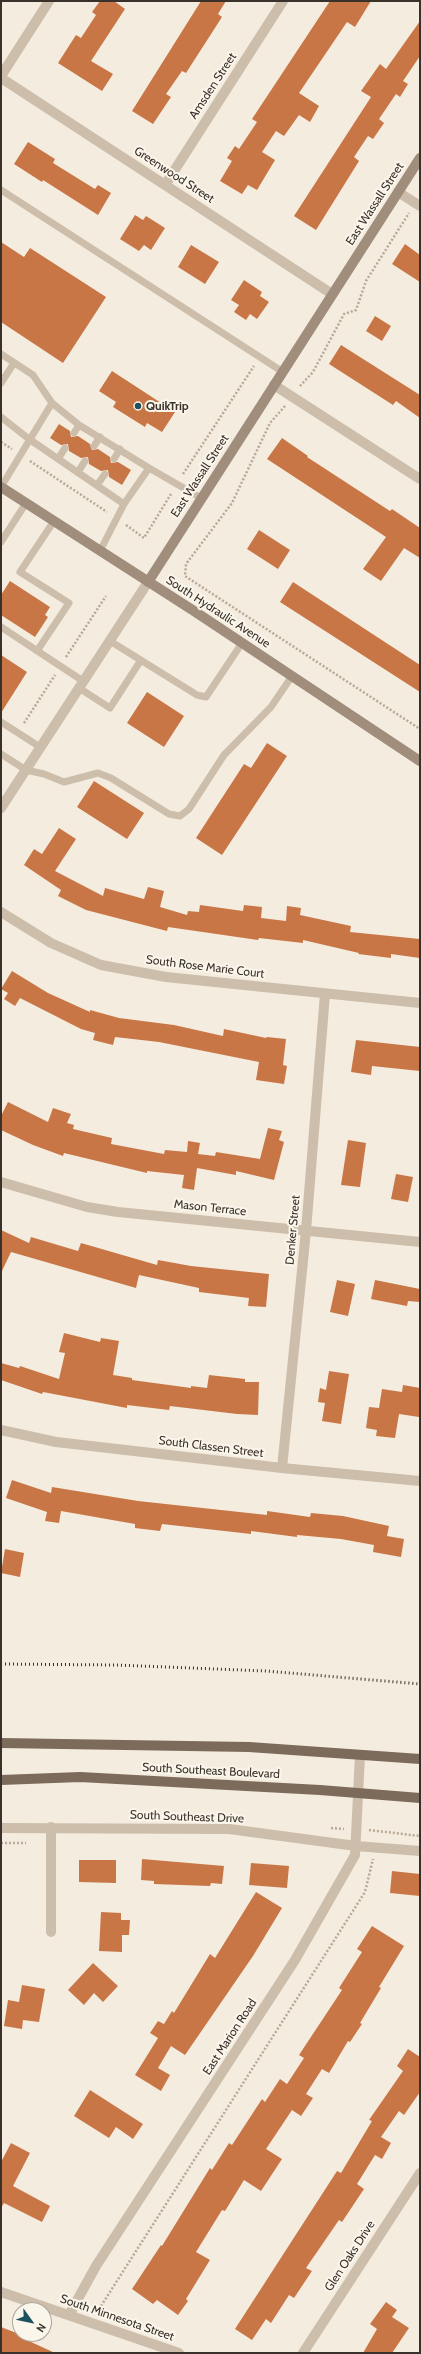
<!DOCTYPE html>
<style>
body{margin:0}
#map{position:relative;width:421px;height:2354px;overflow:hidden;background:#f4ecdf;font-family:Cabin,sans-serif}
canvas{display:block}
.frame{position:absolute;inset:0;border:2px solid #3a312a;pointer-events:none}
.north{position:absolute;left:12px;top:2302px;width:40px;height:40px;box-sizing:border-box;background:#fbf6eb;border:1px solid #aea79e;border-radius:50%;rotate:123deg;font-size:11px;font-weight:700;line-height:16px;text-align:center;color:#3a312a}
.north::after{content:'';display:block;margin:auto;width:14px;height:18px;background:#1d515d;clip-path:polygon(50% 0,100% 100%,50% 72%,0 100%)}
</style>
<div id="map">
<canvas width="421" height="2354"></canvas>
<div class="frame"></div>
<div class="north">N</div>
</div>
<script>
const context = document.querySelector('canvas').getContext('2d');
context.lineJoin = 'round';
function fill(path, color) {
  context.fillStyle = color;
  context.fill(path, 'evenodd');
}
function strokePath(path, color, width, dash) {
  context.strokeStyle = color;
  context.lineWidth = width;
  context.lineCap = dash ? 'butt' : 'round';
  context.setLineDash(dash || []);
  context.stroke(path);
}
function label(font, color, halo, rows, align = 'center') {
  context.font = font + ' Cabin,sans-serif';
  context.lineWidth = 4;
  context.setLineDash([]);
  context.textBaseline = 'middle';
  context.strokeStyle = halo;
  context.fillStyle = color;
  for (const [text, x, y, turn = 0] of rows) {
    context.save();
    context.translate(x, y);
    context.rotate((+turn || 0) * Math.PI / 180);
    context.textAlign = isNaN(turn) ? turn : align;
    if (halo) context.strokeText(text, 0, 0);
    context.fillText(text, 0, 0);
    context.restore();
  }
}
const building = new Path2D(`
 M100 1H114L125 9 91 61 113 74 102 91 58 63 76 35 81 38 96 15 92 12Z
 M201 1H226L218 14 222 17 186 73 182 71 166 94 171 97 153 124 132 111Z
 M330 1H371L355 27 347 22 299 93 319 106 310 122 299 115 284 136 276 131 262 152 275 160 257 190 248 185 242 194 220 181 232 161 227 158 235 146 239 149 257 122 252 119Z
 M420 21V56L403 81 408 84 400 97 396 94 379 119 384 123 373 139 368 136 354 157 359 161 316 230 294 216 371 97 361 91 380 64 386 69Z
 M28 142 55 159 53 163 95 189 98 185 111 193 98 215 43 180 42 182 14 164Z
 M135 215 143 220 146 216 165 228 151 250 144 245 139 251 120 239Z
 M1 242 24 257 30 248 106 297 63 363 1 322Z
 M405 244 420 255V282L392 264Z
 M191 245 219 262 205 284 178 267Z
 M244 280 262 292 260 296 269 302 257 319 250 314 246 320 234 312 239 305 231 300Z
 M375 316 391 326 382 341 366 331Z
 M341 345 420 395V418L396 401 393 405 329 364Z
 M112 371 175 412 162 432 147 423 145 427 113 407 116 402 99 391Z
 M59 424 70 431 71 437 78 436 90 444 92 450 98 449 110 457 111 463 118 462 131 470 122 485 109 477 108 470 101 471 89 464 88 457 81 458 69 451 68 444 61 445 50 438Z
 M282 438 308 456 307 457 390 511 392 509 420 528V558L404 548 381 581 363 569 386 537 267 459Z
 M259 530 290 550 278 569 247 549Z
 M10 581 50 607 45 615 48 617 35 637 1 615V595Z
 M293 582 420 665V692L280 602Z
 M1 655 27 672 1 713Z
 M147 692 184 716 164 747 127 723Z
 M267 743 287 756 222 855 196 838 244 764 251 768Z
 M94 781 144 813 127 839 77 807Z
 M59 828 76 839 55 871 103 896 105 888 144 899 148 887 164 891 160 907 187 915 188 911 199 912 200 905 243 911 244 905 262 907 261 918 286 921 287 906 301 908 300 915 351 926 350 932 420 939V958L391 954V958L358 954 359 953 303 940V943L259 938 258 940 168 927 167 931 86 910 58 896 61 890 24 865 34 849 42 854Z
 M12 971 48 993 90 1012V1010L119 1018 174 1025 223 1036 224 1029 266 1038 267 1037 286 1039 283 1065 287 1066 284 1084 256 1080 259 1062 159 1042 115 1037 113 1045 93 1040 95 1033 81 1029 20 998 15 1006 4 999 8 993 1 989Z
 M356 1040 420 1047V1071L372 1066 371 1075 351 1072Z
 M8 1102 48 1122 53 1108 71 1114 67 1123 74 1125 73 1129 112 1138 111 1144 164 1154 165 1150 187 1152 188 1141 200 1143 198 1154 215 1156 216 1152 260 1159 268 1128 282 1131 279 1140 284 1142 274 1180 236 1171V1175L197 1168 194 1190 182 1188 184 1175 147 1171V1173L64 1153 63 1156 33 1145 1 1130V1116Z
 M348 1140 366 1143 360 1187 341 1185Z
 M396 1174 413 1177 408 1202 391 1199Z
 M1 1230 29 1243 31 1237 78 1251 81 1243 157 1265 158 1260 191 1266 269 1274 266 1307 248 1306 249 1298 199 1292V1288L139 1275 136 1288 11 1252 1 1273Z
 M337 1280 355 1284 348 1316 330 1312Z
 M375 1280 420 1289V1302L408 1301 407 1306 371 1299Z
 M64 1333 100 1342 101 1338 119 1341 113 1375 132 1378V1380L191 1388V1386L207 1388 209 1375 245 1379V1382H259L258 1415 237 1414 170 1406 169 1410 127 1405V1408L43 1392 42 1394 1 1380V1363L19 1368 20 1366 59 1379 65 1353 59 1352Z
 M329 1371 349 1374 341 1424 322 1421 325 1403 318 1402 320 1388 326 1390Z
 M403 1385 420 1388 419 1417 399 1414 395 1438 376 1436 377 1430 366 1428 369 1407 379 1408 382 1389 402 1392Z
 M12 1480 51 1493 52 1487 138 1501 267 1515V1511L310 1517 311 1513 343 1516 389 1526 387 1536 404 1539 401 1557 373 1552 374 1545 341 1539 297 1535V1537L251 1531V1534L162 1524 160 1531 135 1528V1524L61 1511 59 1523 45 1521 47 1512 6 1498Z
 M5 1549 24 1553 20 1577 1 1573Z
 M142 1859 224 1866 222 1884 211 1883 210 1886 154 1884V1881L141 1880Z
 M79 1860H116V1883L79 1882Z
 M251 1863 289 1866 287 1888 249 1885Z
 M392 1871 420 1874V1896L390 1893Z
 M256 1892 282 1908 253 1956 185 2055 171 2046 158 2068 170 2075 161 2091 135 2075 158 2038 150 2033 158 2021 164 2024 172 2011 174 2013 210 1954 215 1958Z
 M101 1912 121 1913V1920H130L129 1935H122V1952L99 1951Z
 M372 1926 404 1946 379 1987 381 1988 360 2023 362 2024 350 2042 348 2041 329 2073 322 2069 306 2094 313 2098 301 2116 292 2110 266 2149 282 2159 261 2191 244 2180 225 2211 222 2210 196 2252 210 2260 186 2299 188 2301 178 2315 157 2300 153 2304 132 2289 161 2245 162 2246 210 2168 212 2170 229 2143 232 2145 262 2099 265 2102 280 2079 287 2084 304 2058 299 2055 342 1990 339 1988 362 1952 357 1949Z
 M93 1963 118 1986 103 2002 94 1993 84 2005 68 1990Z
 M22 1985 45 1989 39 2022 23 2020 22 2029 4 2026 8 2000 19 2002Z
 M408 2049 420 2057V2092L404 2115 399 2111 381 2137 391 2143 382 2159 375 2155 357 2184 364 2189 342 2222 339 2220 306 2268 312 2271 294 2298 289 2295 271 2323 266 2319 252 2340 235 2329 337 2171 341 2173 372 2121 369 2120 403 2071 397 2066Z
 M90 2090 143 2124 133 2139 116 2127 109 2138 74 2116Z
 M11 2143 30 2153 13 2186 50 2206 42 2222 4 2203 1 2208V2162Z
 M386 2302 397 2310 392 2317 409 2328 392 2353H363L377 2329 370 2324Z
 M1 2327 19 2334 18 2336 55 2353H1Z`);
const path = new Path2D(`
 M300 386 313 372 344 314 356 310 366 281 409 213
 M285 406 270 423 232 503 186 564 185 576 420 729
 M1 442 12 449
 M30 461 107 512
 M183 474 254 366
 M126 525 144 538 171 494
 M66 657 106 596
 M24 723 55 675
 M331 1828 344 1829
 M369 1830 420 1836
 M1 1843H26
 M101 2306 365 1892 373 1859`);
const lane = new Path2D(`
 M1 190 283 372
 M1 354 33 375 52 403 79 425 149 468
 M1 383 14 363
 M1 417 29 439 124 504 100 551
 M74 433 79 425
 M94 446 100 437
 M58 459 65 448
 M114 459 120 449
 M78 472 85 461
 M97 485 105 474
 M1 487 52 403
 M124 504 149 468 201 498
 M1 542 26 503
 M1 627 83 681
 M110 641 197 695 206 697 242 643
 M37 651 69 603 20 572 54 521
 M79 688 110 708 141 660
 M1 722 40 747
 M1 754 26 770 44 774 64 782 98 773 111 778 169 814 180 816 189 809 224 755 271 707 292 676`);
const street = new Path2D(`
 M1 76 49 1
 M1 78 332 294
 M165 185 283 1
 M398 192 420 206
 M274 385 420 479
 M1 808 148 582
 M1 912 51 943 101 965 166 977 420 1003
 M1 1182 87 1207 118 1212 420 1242
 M1 1430 56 1442 282 1468 420 1481
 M282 1468 306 1231 325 994
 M1 1828 229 1829 356 1846 420 1851
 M51 1932V1827
 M1 2292 179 2353
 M69 2315 96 2266 295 1960 355 1855 360 1755
 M303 2353 420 2173`);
const secondary = new Path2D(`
 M1 487 194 611 420 761
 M148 582 420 158`);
const primary = new Path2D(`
 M1 1743 249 1747 420 1759
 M1 1780 80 1777 320 1790 420 1798`);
const rail = new Path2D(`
 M1 1664 116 1665 266 1671 420 1684`);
const markers = [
 [138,406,4,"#1d515d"]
];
const streetNames = [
 ["Amsden Street",213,86,-57],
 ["Greenwood Street",174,175,33],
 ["East Wassall Street",375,204,-57],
 ["East Wassall Street",200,476,-57],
 ["South Hydraulic Avenue",218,612,33],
 ["South Rose Marie Court",205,967,7],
 ["Mason Terrace",210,1208,6],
 ["Denker Street",293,1230,-85],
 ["South Classen Street",211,1447,7],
 ["South Southeast Boulevard",211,1771,3],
 ["South Southeast Drive",187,1817,2],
 ["East Marion Road",230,2037,-57],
 ["Glen Oaks Drive",350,2256,-57],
 ["South Minnesota Street",117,2318,19]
];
const poiNames = [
 ["QuikTrip",146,406]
];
fill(building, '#c97647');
strokePath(path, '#b8a894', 2.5, [2, 2]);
strokePath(lane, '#ccbeaa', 7);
strokePath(street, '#ccbeaa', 10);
strokePath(secondary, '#a08d7b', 10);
strokePath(primary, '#7c6a5a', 10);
strokePath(rail, '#3a312a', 3, [1, 3]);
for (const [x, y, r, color] of markers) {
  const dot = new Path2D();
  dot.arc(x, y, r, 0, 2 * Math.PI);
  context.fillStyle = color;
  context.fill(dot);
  strokePath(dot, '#fbf6eb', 1.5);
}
label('12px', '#3a312a', '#fbf6eb', streetNames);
label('bold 12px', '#3a312a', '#fbf6eb', poiNames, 'left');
</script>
